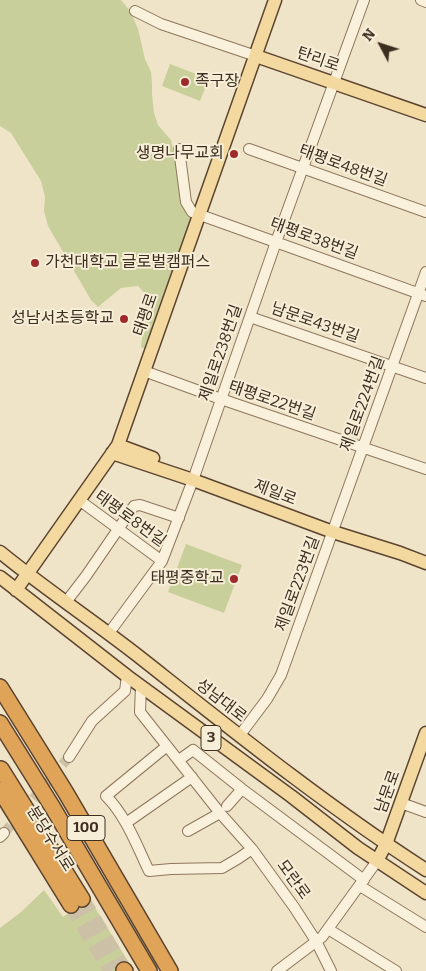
<!DOCTYPE html>
<meta charset="utf-8">
<style>
body{margin:0}
#map{position:relative;width:426px;height:971px;overflow:hidden;background:#f0e4c8;font-family:Bitter,serif}
canvas{display:block}
.north{position:absolute;left:356px;top:20px;width:50px;height:50px;-webkit-text-stroke:4px #f7eed8;paint-order:stroke;rotate:310deg;font-size:14px;font-weight:700;line-height:20px;text-align:center;color:#3d2e20}
.north::after{content:'';display:block;margin:auto;width:18px;height:22px;background:#3d2e20;clip-path:polygon(50% 0,100% 100%,50% 72%,0 100%)}
</style>
<div id="map">
<canvas width="426" height="971"></canvas>
<div class="north">N</div>
</div>
<script>
const context = document.querySelector('canvas').getContext('2d');
context.lineJoin = 'round';
function fill(path, color) {
  context.fillStyle = color;
  context.fill(path, 'evenodd');
}
function strokePath(path, color, width, dash) {
  context.strokeStyle = color;
  context.lineWidth = width;
  context.lineCap = dash ? 'butt' : 'round';
  context.setLineDash(dash || []);
  context.stroke(path);
}
function label(font, color, halo, rows, align = 'center') {
  context.font = font + ' Bitter,"Noto Sans KR",serif';
  context.lineWidth = 4;
  context.setLineDash([]);
  context.textBaseline = 'middle';
  context.strokeStyle = halo;
  context.fillStyle = color;
  for (const [text, x, y, turn = 0] of rows) {
    context.save();
    context.translate(x, y);
    context.rotate((+turn || 0) * Math.PI / 180);
    context.textAlign = isNaN(turn) ? turn : align;
    if (halo) context.strokeText(text, 0, 0);
    context.fillText(text, 0, 0);
    context.restore();
  }
}
const green = new Path2D(`
 M0 0H121L131 12 138 29 145 59 151 72 152 83V94L154 113 158 125 171 140 177 168 181 201 191 218 147 350 141 347 147 296 138 286 121 288 98 307 91 300 48 226 44 211 45 197 41 181 11 133 0 126Z
 M170 64 209 79 200 101 162 86Z
 M186 544 242 565 224 613 168 592Z
 M44 890 63 917 89 898 131 966 123 971H0V928L21 912Z`);
const minorTunnel = new Path2D(`
 M4 833 69 757`);
const highwayTunnel = new Path2D(`
 M82 899 124 970
 M71 905 111 971`);
const minor = new Path2D(`
 M421 0 426 2
 M135 11 161 24 256 56
 M179 149 186 202 192 212 426 296
 M249 149 426 212
 M250 317 426 378
 M144 371 221 399 426 469
 M79 500 162 561
 M66 602 86 576 134 506 140 505 179 518
 M109 633 162 561 193 480 276 242 364 0
 M141 686 140 712 220 813 252 849 294 907 316 941 331 971
 M240 735 267 699 281 675 426 272
 M167 746 106 796C126 816 137 846 149 871L171 869 222 868 239 858 252 849
 M69 757 92 721 125 691 127 676
 M179 760 193 750 242 789 364 880
 M401 803 426 812
 M227 806 242 789
 M126 823 192 777
 M188 831 220 813
 M0 837 4 833
 M360 886 426 927
 M328 929 396 971
 M277 971 322 937 377 861`);
const major = new Path2D(`
 M256 56 426 115
 M118 445 153 458
 M112 453 193 480 333 532 400 553 426 563
 M0 552C44 588 92 620 137 655 231 729 325 805 426 870
 M0 577 127 676 291 796 358 848 426 893
 M16 590 118 445 275 0
 M377 861 386 844 426 733`);
const highway = new Path2D(`
 M0 687 66 793 170 971
 M0 723 53 808 149 971
 M1 769 82 899
 M0 790 71 905
 M124 970 125 971`);
const markers = [
 [185,82,5,"#9e2a2b"],
 [234,154,5,"#9e2a2b"],
 [35,263,5,"#9e2a2b"],
 [124,319,5,"#9e2a2b"],
 [234,579,5,"#9e2a2b"]
];
const shields = [
 [211,738,20],
 [86,828,38]
];
const shieldNames = [
 ["3",211,738],
 ["100",86,828]
];
const streetNames = [
 ["탄리로",318,60,19],
 ["태평로48번길",343,166,20],
 ["태평로38번길",314,239,20],
 ["태평로",146,315,-71],
 ["남문로43번길",315,323,19],
 ["제일로238번길",221,353,-71],
 ["태평로22번길",272,401,19],
 ["제일로224번길",363,404,-70],
 ["제일로",275,493,21],
 ["태평로8번길",130,519,36],
 ["제일로223번길",298,584,-70],
 ["성남대로",221,701,38],
 ["남문로",388,792,-70],
 ["분당수서로",50,839,58],
 ["모란로",293,880,54]
];
const poiNames = [
 ["족구장",195,82,"left"],
 ["생명나무교회",224,154],
 ["가천대학교 글로벌캠퍼스",45,263,"left"],
 ["성남서초등학교",114,319],
 ["태평중학교",224,579]
];
fill(green, '#c9cf9b');
strokePath(minorTunnel, '#ccc0a6', 10, [10, 5]);
strokePath(highwayTunnel, '#ccc0a6', 15, [15, 8]);
strokePath(minor, '#8d765c', 12);
strokePath(major, '#5b4430', 15);
strokePath(highway, '#5b4430', 18);
strokePath(minor, '#faf1dc', 10);
strokePath(major, '#f3d9a0', 12);
strokePath(highway, '#e0a458', 15);
for (const [x, y, r, color] of markers) {
  const dot = new Path2D();
  dot.arc(x, y, r, 0, 2 * Math.PI);
  context.fillStyle = color;
  context.fill(dot);
  strokePath(dot, '#f7eed8', 2);
}
for (const [x, y, w] of shields) {
  const box = new Path2D();
  box.roundRect(x - w / 2, y - 12.5, w, 25, 4);
  context.fillStyle = '#f7eed8';
  context.fill(box);
  strokePath(box, '#3d2e20', 1);
}
label('bold 15px', '#3d2e20', null, shieldNames);
label('16px', '#3d2e20', '#f7eed8', streetNames);
label('16px', '#3d2e20', '#f7eed8', poiNames, 'right');
</script>
